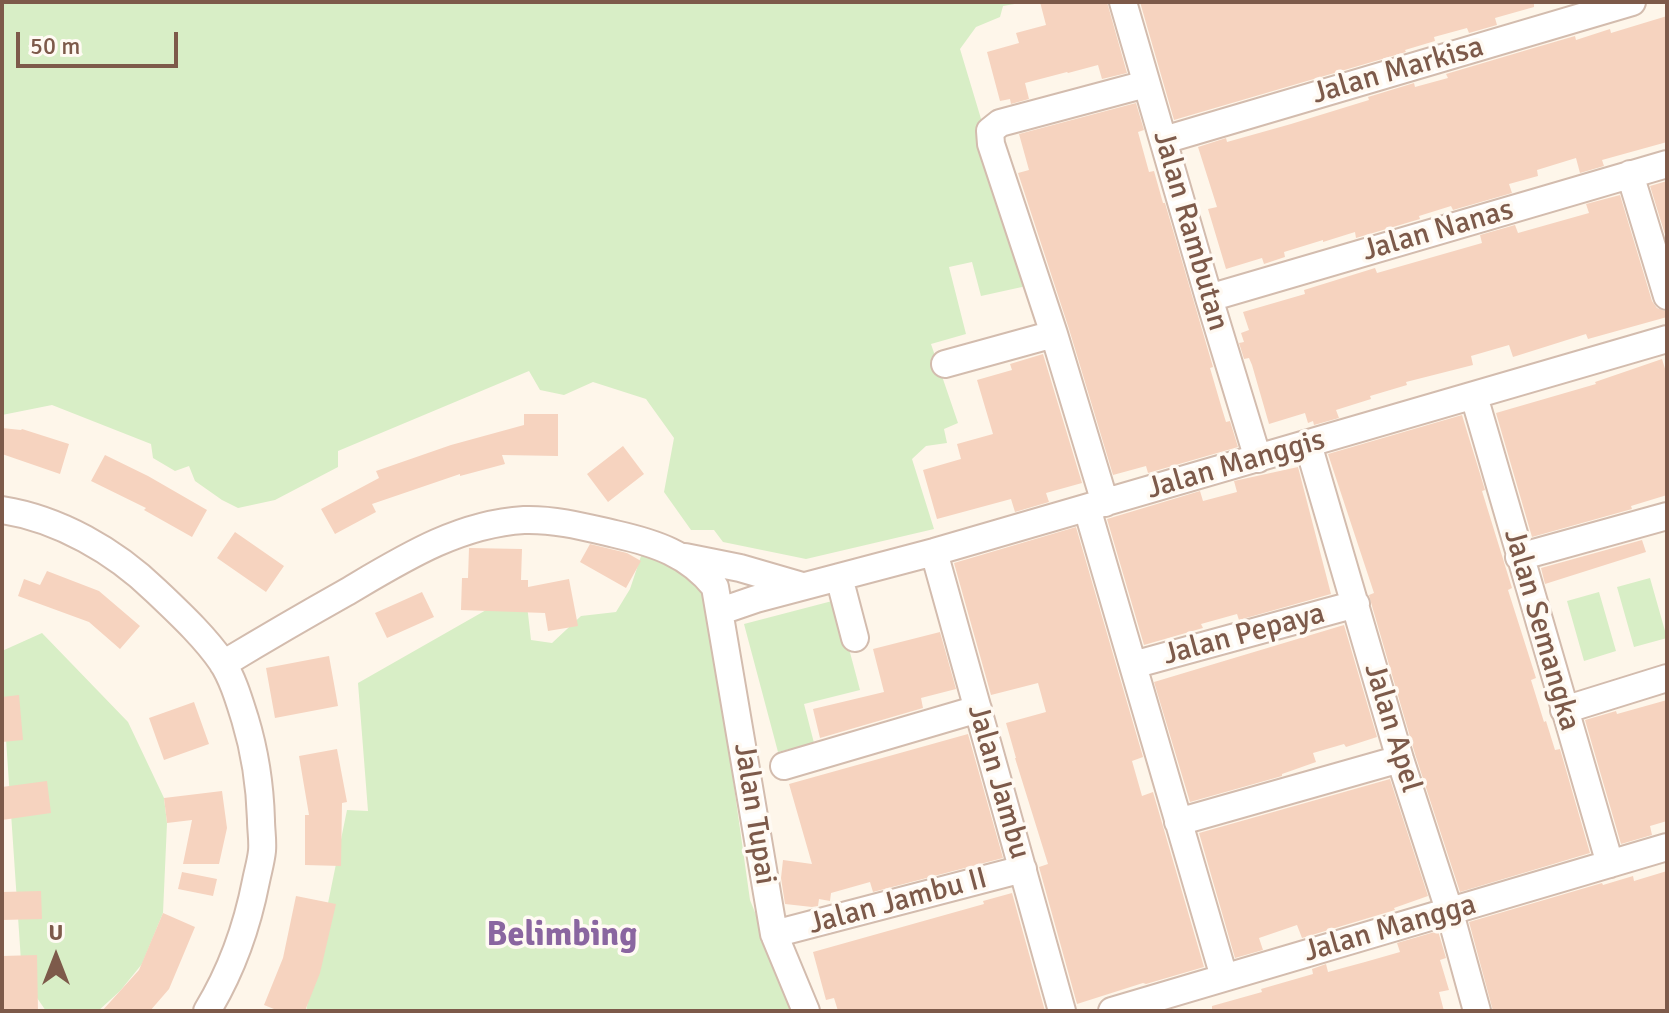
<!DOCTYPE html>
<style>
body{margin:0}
#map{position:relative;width:1669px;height:1013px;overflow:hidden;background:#fef6ea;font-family:Signika,sans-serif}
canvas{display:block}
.frame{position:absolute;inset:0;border:4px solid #7d5a4a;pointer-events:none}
.north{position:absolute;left:16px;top:917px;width:80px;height:80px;-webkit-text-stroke:6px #fffaf3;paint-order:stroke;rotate:0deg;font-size:22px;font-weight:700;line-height:32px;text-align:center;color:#7d5a4a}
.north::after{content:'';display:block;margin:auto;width:28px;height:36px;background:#7d5a4a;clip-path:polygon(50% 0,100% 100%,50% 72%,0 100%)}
.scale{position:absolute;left:16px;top:32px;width:162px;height:36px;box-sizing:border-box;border:4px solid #7d5a4a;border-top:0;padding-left:10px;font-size:24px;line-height:28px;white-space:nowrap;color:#7d5a4a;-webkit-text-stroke:6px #fffaf3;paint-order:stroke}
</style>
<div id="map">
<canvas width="1669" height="1013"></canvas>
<div class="frame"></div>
<div class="north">U</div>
<div class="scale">50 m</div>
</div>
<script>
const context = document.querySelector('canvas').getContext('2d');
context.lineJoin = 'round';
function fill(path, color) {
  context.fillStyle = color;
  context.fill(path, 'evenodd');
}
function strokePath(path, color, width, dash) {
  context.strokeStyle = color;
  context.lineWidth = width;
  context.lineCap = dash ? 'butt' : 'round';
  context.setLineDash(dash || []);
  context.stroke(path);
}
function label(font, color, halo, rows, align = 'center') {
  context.font = font + ' Signika,sans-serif';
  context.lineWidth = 7;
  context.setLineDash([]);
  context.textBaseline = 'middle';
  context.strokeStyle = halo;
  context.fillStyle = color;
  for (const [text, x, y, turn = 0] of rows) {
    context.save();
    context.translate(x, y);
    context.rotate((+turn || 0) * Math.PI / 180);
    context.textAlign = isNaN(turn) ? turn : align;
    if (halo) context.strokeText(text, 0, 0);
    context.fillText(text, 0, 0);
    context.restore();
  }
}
const green = new Path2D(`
 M2 2H1026L1003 6 1000 17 976 27 960 49 1031 285 981 296 972 262 949 267 966 334 931 344 958 423 944 429 947 443 926 446 912 459 934 529 806 559 723 542 714 530H691L664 492 674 438 646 399 593 382 564 395 540 390 529 371 338 451V467L275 500 238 508 222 500 195 481 189 466 175 471 153 458 151 444 52 405 2 415Z
 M643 550 689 570 702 593 713 637 750 900 795 1011H306L347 810 368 811 358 683 509 597 527 605 531 640 552 643 581 616 616 612 630 589Z
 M1650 578 1667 638 1634 647 1617 587Z
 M1599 592 1616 651 1584 661 1567 601Z
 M836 600 860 690 804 704 814 743 778 752 744 624Z
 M42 633 128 722 164 798 167 823 163 913 142 964 120 991 98 1011H46L22 976 2 680V651Z`);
const building = new Path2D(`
 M1040 2H1107L1127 73 1102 79 1098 65 1068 73 1067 72 1025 83 1029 99 1011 104 1010 99 1000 101 987 52 1019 43 1016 33 1046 25Z
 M1140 2H1534V7L1495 18 1497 25 1469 33 1467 28 1434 37 1435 41 1405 50 1406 52 1174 120Z
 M1667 16V142L1602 160 1604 166 1580 173 1576 158 1537 170 1538 176 1509 184 1512 193 1453 210 1451 206 1419 216 1420 219 1356 238 1355 232 1323 242V240L1284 252 1285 257 1264 264 1262 258 1226 269 1208 209 1217 207 1198 147 1226 138 1227 142 1291 124 1369 100 1368 97 1414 83 1415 87 1448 78 1446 74 1537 47 1575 36 1576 40 1610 29 1611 33Z
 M1136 103 1144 130 1138 132 1149 172 1154 171 1163 203H1165L1213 367 1210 368 1222 409 1226 422 1230 421 1238 447 1148 473 1146 466 1113 475 1069 329 1018 173 1029 170 1019 134Z
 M1667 181V241L1650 186Z
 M1620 195 1652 301 1657 308 1667 312V317L1588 339 1586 334 1513 357 1509 345 1471 356 1473 365 1406 382 1407 385 1370 396 1371 399 1336 410 1339 418 1314 425 1313 421 1308 423 1305 413 1269 424 1252 365 1249 358 1244 359 1239 343 1244 342 1241 333 1249 330 1243 312 1305 294 1304 290 1375 268 1377 273 1482 243 1480 235 1515 225 1518 233 1589 213 1586 204Z
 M1043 354 1082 483 1046 493 1049 502 1015 512 1011 499 937 519 923 470 961 459 957 444 993 434 977 380 1012 370 1010 364Z
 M1662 359 1667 375V495L1631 506 1632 509 1532 537 1496 413 1596 384 1595 382Z
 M524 414H558V456L502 455 505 464 460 476V474L372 504 376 512 335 534 321 509 379 478 376 471 451 445 524 425Z
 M1462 415 1485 490 1482 491 1512 588 1508 590 1536 678 1531 680 1544 722 1546 721 1555 750 1560 749 1590 853 1460 892 1415 754 1372 606 1369 595 1374 593 1328 454Z
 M2 428 21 430 22 429 69 444 60 474 2 454Z
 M623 446 644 474 608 502 587 474Z
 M105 455 148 476 207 510 192 537 144 510 146 508 91 481Z
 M1298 467 1331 594 1239 620 1237 614 1201 624 1203 628 1144 645 1107 519 1200 491 1203 501 1237 492 1234 481Z
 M1076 527 1143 757 1132 761 1142 796 1153 792 1204 967 1146 984 1143 983 1077 1004 1039 867 1048 864 1015 758H1016L1006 723 1046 712 1038 683 991 695 954 563Z
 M235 532 284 566 266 592 217 558Z
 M1642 540 1646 552 1545 584 1541 568Z
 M590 544 627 553 641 561 626 588 580 562Z
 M469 548 522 549 521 580H528V587L569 579 578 626 548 631 545 613 461 610 462 578H468Z
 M47 571 99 591 140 626 120 649 89 622 18 596 24 579 40 585Z
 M422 592 434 617 387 638 375 613Z
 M1344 625 1377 737 1346 747 1344 744 1313 753 1316 762 1282 774V776L1190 802 1154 682Z
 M940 632 956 689 921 698 923 708 820 738 813 709 884 692 873 649Z
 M329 656 338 706 275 718 266 668Z
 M19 695 23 740 2 742V697Z
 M1667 700V821L1650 826 1652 835 1621 844 1585 720 1616 711 1617 714Z
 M194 702 209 744 164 760 149 718Z
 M968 734 1003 858 873 892 870 882 831 893 830 901 819 899 818 906 812 907 785 904 781 878 783 860 812 864 789 784Z
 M337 749 347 802 342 803 341 866 305 865V815H309L299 756Z
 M1390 779 1428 896 1394 908 1395 910 1302 938 1297 925 1259 938 1263 950 1235 958 1199 833Z
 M47 781 51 813 2 820V787Z
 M222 791 227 828 219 864H183L192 820 167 823 164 798Z
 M1667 871V1011H1493L1469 922 1602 883 1603 885 1633 876 1634 881Z
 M182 872 217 879 213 896 178 889Z
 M41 891 42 919 2 920V892Z
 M1012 893 1045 1011H838L834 998 826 1000 813 952 984 904 983 901Z
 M296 896 336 904 320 973 305 1011H279L264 1005 283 958Z
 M163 913 195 927 169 989 150 1011H102L139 970Z
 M1438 931 1446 958 1440 960 1449 990 1439 992 1444 1011H1212V1006L1262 992 1261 989 1313 974 1312 969 1326 964 1328 972 1365 962 1400 952 1397 943Z
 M37 955 38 1011H2V956Z`);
const street = new Path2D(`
 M1123 2 1209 298 1258 459
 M1164 140 1632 2
 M1630 174 1667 296
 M1209 298 1667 164
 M945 364 1054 334
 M1474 396 1610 864
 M1308 444 1400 759 1450 913 1477 1011
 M1105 503 1054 334 991 144 990 131 1000 123 1146 84
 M1087 508 1224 977
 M2 510C59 519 115 551 156 591 179 613 204 636 222 662 233 679 239 700 245 719 255 752 260 785 261 820 261 830 263 841 262 851 261 861 258 871 256 881 247 927 232 970 207 1011
 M934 552 1062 1011
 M685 557 740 568 802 586
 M1519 557 1667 516
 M839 577 855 638
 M721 611 756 599 934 552 1667 339
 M223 664C263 640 304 616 345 593 401 560 457 524 524 520 555 519 585 527 615 534 655 543 689 554 715 587L774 934 806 1011
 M1133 665 1356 604
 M1564 710 1667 678
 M784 766 978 709
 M1178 822 1400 759
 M774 934 1023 869
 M1112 1011 1667 847`);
const streetNames = [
 ["Jalan Markisa",1398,71,-16],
 ["Jalan Rambutan",1190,231,74],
 ["Jalan Nanas",1438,231,-16],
 ["Jalan Manggis",1236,465,-16],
 ["Jalan Semangka",1541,630,74],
 ["Jalan Pepaya",1244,635,-15],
 ["Jalan Apel",1392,728,73],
 ["Jalan Jambu",998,782,74],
 ["Jalan Tupai",754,814,81],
 ["Jalan Jambu II",898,902,-15],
 ["Jalan Mangga",1390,929,-16]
];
const quarterNames = [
 ["Belimbing",562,936]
];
fill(green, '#d8eec6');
fill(building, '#f6d3bf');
strokePath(street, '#d3bcae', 30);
strokePath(street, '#fff', 26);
label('30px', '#7d5a4a', '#fffaf3', streetNames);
label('bold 34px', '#8a66a0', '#fffaf3', quarterNames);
</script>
